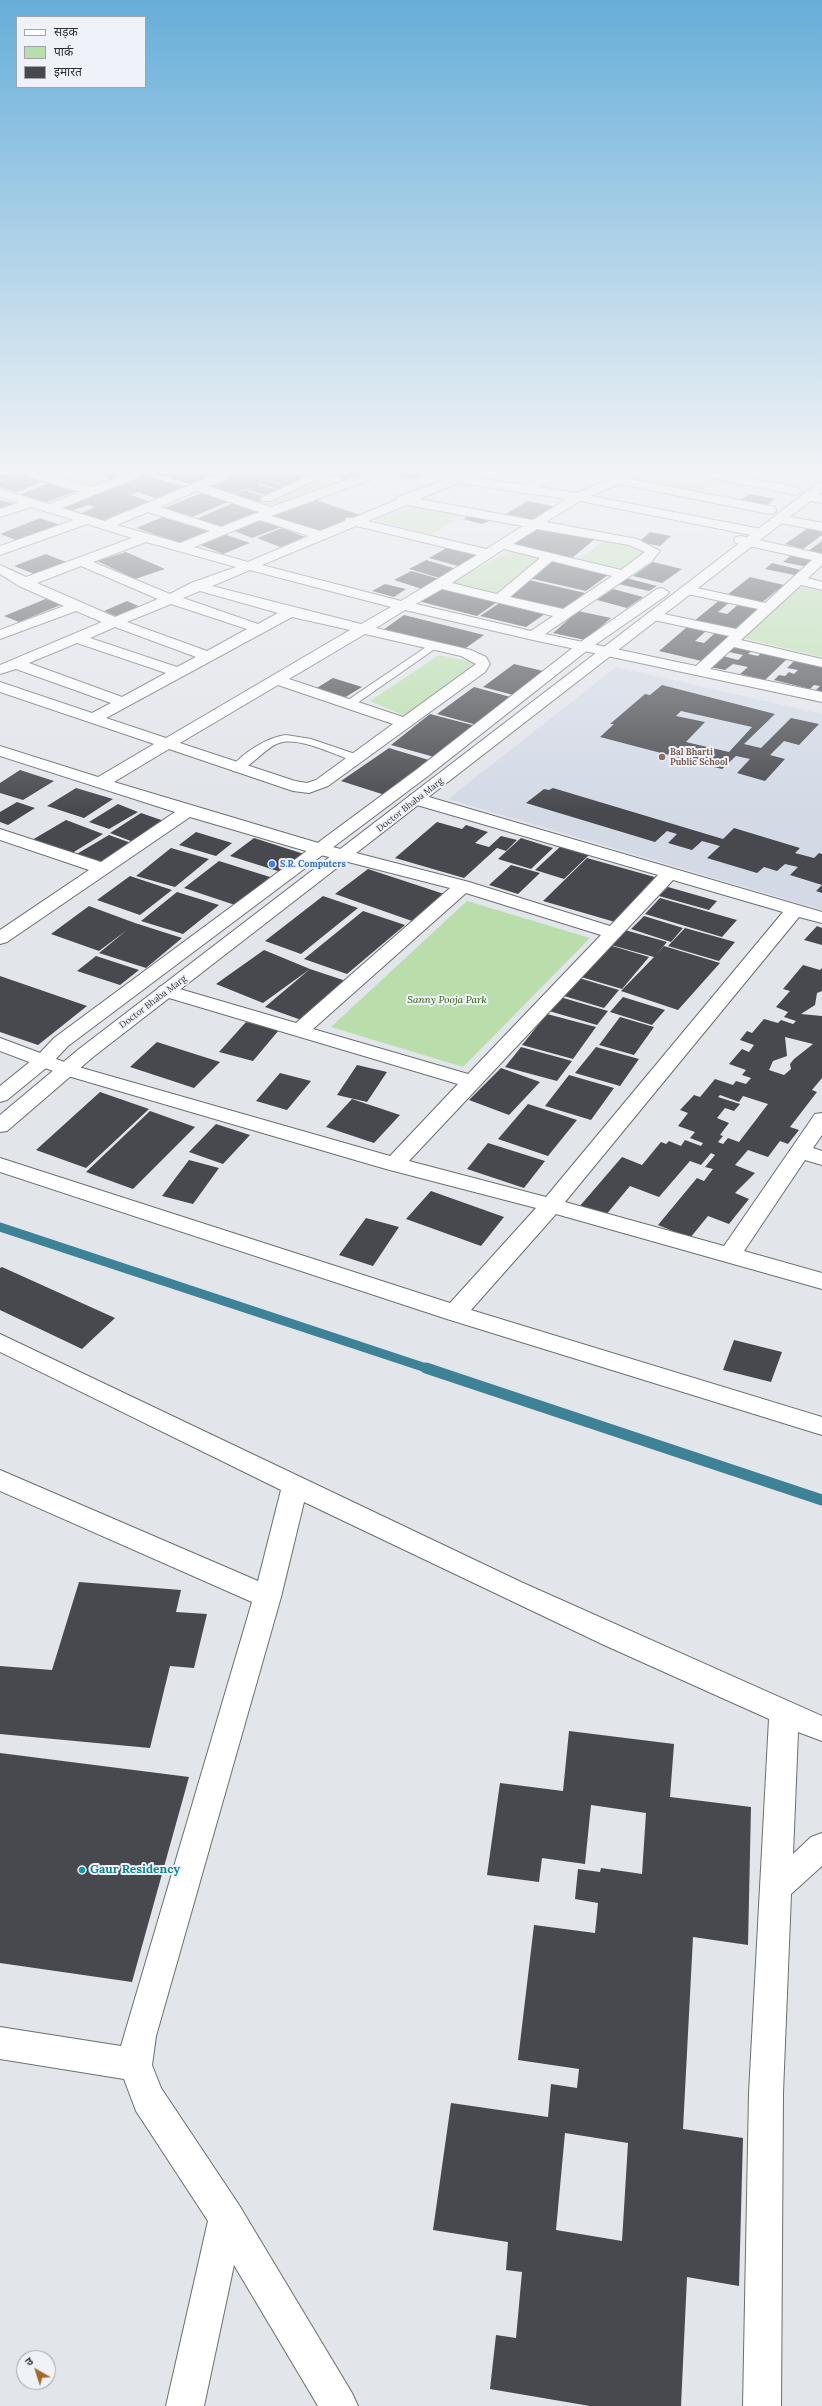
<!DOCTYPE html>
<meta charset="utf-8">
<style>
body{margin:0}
#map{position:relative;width:822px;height:2406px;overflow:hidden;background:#e2e5ea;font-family:Lora,"Noto Sans Devanagari",serif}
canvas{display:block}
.legend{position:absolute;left:16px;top:16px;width:130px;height:72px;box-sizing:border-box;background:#eff2f8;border:1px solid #a1a4a8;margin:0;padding:5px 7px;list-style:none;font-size:12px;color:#2d2e30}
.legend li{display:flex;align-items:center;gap:8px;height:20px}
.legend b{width:20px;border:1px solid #a1a4a8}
.north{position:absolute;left:16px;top:2350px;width:40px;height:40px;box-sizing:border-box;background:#eff2f8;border:1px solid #a1a4a8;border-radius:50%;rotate:321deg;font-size:11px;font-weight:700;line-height:16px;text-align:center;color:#2d2e30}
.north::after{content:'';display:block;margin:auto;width:14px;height:18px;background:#a36829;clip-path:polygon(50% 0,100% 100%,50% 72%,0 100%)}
</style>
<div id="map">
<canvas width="822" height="2406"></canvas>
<ul class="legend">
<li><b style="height:5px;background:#fff"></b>सड़क</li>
<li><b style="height:11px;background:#b9deab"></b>पार्क</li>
<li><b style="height:11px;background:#47494e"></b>इमारत</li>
</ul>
<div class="north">उ</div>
</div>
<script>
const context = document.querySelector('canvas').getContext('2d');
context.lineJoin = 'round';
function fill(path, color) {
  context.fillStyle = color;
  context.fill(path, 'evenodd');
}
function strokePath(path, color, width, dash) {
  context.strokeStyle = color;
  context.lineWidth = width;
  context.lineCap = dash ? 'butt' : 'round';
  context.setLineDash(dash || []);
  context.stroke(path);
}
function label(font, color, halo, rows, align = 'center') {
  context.font = font + ' Lora,serif';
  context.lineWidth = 4;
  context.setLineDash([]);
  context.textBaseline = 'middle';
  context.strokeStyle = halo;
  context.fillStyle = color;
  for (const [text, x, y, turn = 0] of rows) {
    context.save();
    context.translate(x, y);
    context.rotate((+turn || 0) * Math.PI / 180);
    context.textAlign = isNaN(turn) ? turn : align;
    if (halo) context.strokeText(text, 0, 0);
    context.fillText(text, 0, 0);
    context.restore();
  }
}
const built = new Path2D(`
 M616 667 822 714V910L448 799Z`);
const green = new Path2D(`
 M49 474H92L111 482 91 489Z
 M646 474H696L720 478 698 494 632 481Z
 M318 480 342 485 274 508 262 504Z
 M413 506 464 514 431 535 375 520Z
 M605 540 652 550 620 570 579 559Z
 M511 550 543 557 498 593 452 582Z
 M800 587 822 592V657L743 638Z
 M439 655 478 663 405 716 370 701Z
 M467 901 590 938 463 1067 331 1027Z`);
const streamFar1 = new Path2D(`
 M0 1227 429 1369`);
const stream = new Path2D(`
 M426 1368 822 1500`);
const building = new Path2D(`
 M0 474H14L0 480Z
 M17 474H28L47 480 17 492 0 487V481Z
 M99 474H123L109 479Z
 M140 474 186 487 158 499 138 492 131 495 151 502 102 521 79 514 95 507 88 505 72 511 57 506Z
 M157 474H221L193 485Z
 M240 474H299L310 477 289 486 265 480 287 487 280 490 259 483 264 481 257 484 280 491 268 496 245 489 228 496 205 489Z
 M328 474H370L352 482Z
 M395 474H428L412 480Z
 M54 481 79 490 44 503 19 495Z
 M245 490 268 498 256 503 233 495Z
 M204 492 232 500 190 518 162 509Z
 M749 494 775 499 767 505 741 500Z
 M313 499 360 515 318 532 272 515Z
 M0 500 16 504 0 512Z
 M527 501 556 507 532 524 501 517Z
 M236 502 263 510 221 529 194 520Z
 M168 515 215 530 183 544 136 528Z
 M470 515 489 521 482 524 463 519Z
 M40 518 60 525 18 541 0 534Z
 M261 519 281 527 252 538 232 530Z
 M811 526 822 529V535L803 549 785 544Z
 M535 527 595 539 572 558 511 546Z
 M282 528 305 537 280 547 257 538Z
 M650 532 671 536 660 546 639 542Z
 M224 534 250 543 223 554 198 544Z
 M822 541V554L808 551Z
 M450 546 480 554 458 566 429 558Z
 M126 552 165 569 135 579 97 561Z
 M46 554 66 562 34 574 14 566Z
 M793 554 817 559 807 567 783 562Z
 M426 560 460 570 443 579 409 569Z
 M553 561 608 575 586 591 529 578Z
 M653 562 682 569 662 583 633 576Z
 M772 563 805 571 799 576 765 569Z
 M411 571 440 579 422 589 394 580Z
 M622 577 657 586 649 591 614 583Z
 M750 577 784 585 761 603 727 595Z
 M529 580 585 593 561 611 505 598Z
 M385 584 406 589 394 597 372 591Z
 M443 585 500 600 477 616 418 601Z
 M613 589 643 597 627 608 597 600Z
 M48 598 63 604 19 622 4 616Z
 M721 599 731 601 718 612 727 614 740 603 761 608 735 631 694 621Z
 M504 600 549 611 526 627 480 616Z
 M127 601 143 608 120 618 104 611Z
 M578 611 611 618 585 640 553 633Z
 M404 615 484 635 463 650 383 630Z
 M687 627 706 631 695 641 704 643 715 633 732 637 706 662 659 651Z
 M736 646 753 650 748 654 758 656 762 652 788 658 765 680 740 674 748 667 733 664 725 670 710 667 723 656 738 660 743 655 729 652Z
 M794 661 822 667V692L816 690 820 686 814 685 810 689 774 680 779 675 785 676 789 672 794 674 798 670 787 668Z
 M514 664 547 672 517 696 483 687Z
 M333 678 362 687 344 698 315 689Z
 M662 685 775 714 744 744 761 748 791 718 819 724 799 745 784 741 770 755 785 759 765 781 737 773 750 759 736 756 722 769 600 737 614 724H610L645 694 650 695ZM681 711 752 727 729 752 686 742 705 722 676 716Z
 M474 687 514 698 477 725 437 714Z
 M430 714 476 726 438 758 391 745Z
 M389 748 432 761 385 795 341 781Z
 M20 770 54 781 23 800 0 793V783Z
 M76 788 113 799 84 818 47 806Z
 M553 788 723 839 734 828 800 848 795 853 814 858 819 853 822 854V893L816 891 822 885 790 875 798 867 785 864 777 871 764 867 757 873 707 858 720 846 702 841 692 850 668 843 677 834 667 831 655 842 526 803 544 789 549 790Z
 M17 802 35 808 8 825 0 822V812Z
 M118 804 138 812 109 829 89 822Z
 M141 813 167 822 136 843 110 833Z
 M66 820 103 834 69 855 32 840Z
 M437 822 462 829 466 825 488 832 475 843 489 847 501 836 517 840 506 851 497 848 464 878 395 858Z
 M196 832 232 843 216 856 179 845Z
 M109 835 131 843 98 864 75 855Z
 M254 838 304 854 281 872 230 856Z
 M521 838 553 848 531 869 498 859Z
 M562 845 591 853 564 879 535 870Z
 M171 848 209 859 175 887 136 876Z
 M587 858 658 878 615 922 543 901Z
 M219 861 270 877 235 905 184 888Z
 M511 865 540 873 518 894 489 885Z
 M368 869 444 894 412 921 335 894Z
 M130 876 172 890 140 915 97 900Z
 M668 887 717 901 709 910 659 896Z
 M177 892 219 905 183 934 141 921Z
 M323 896 358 908 301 954 265 941Z
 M660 898 737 920 722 937 645 914Z
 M89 906 135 923 182 938 146 968 99 953 127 930 99 951 51 934Z
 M363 911 405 925 347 974 304 959Z
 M644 916 683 928 671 942 631 929Z
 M817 926 822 928V945L804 940Z
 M685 928 735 942 719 961 668 946Z
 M625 930 667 942 655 956 664 946 720 963 678 1010 621 991 654 957 611 945Z
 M609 945 649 957 622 989 581 977Z
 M264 950 310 969 263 1003 216 984Z
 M96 956 139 970 120 985 77 971Z
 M803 965 820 970 822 968V991L817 993 815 1005 801 1014 822 1016V1078L812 1090 817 1092 790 1127 799 1130 788 1144 780 1141 768 1157 748 1150 735 1165 755 1173 735 1193 749 1199 729 1224 708 1216 690 1238 658 1225 697 1178 704 1181 713 1169 705 1167 715 1155 711 1153 701 1165 690 1161 659 1197 630 1186 605 1216 579 1207 622 1157 642 1165 661 1142 666 1144 669 1141 681 1146 685 1140 701 1146 703 1143 690 1138 695 1132 678 1126 688 1113 680 1110 694 1095 700 1097 715 1079 733 1085 736 1081 746 1084 751 1078 742 1075 746 1070 729 1064 742 1049 749 1052 754 1045 740 1040 747 1031 752 1033 764 1019 778 1023 781 1020 793 1024 796 1021 784 1017 788 1012 776 1007 790 991 783 989ZM785 1037 813 1044 794 1059 790 1064 791 1069 784 1075 769 1070 773 1061 787 1056ZM720 1095 739 1102 743 1096 768 1104 739 1142 728 1138 723 1144 718 1142 723 1136 720 1135 729 1123 717 1118 725 1108 734 1111 740 1104 718 1097Z
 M310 969 349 982 304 1021 265 1007Z
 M0 976 87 1006 38 1045 0 1032Z
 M579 978 619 990 604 1008 564 996Z
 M560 997 608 1011 597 1025 549 1011Z
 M623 997 665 1010 652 1025 610 1012Z
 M547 1014 596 1027 573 1059 522 1045Z
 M620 1017 654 1027 634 1055 599 1045Z
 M246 1022 279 1030 253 1061 219 1052Z
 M157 1042 220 1062 194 1088 130 1067Z
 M521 1047 572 1061 557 1081 505 1067Z
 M596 1047 639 1059 620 1086 575 1073Z
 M357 1065 387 1072 367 1102 337 1095Z
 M501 1068 540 1082 509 1115 469 1100Z
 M280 1073 311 1081 287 1110 256 1101Z
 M569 1075 614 1088 591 1120 545 1106Z
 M100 1092 149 1109 86 1168 36 1150Z
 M352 1099 400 1115 374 1143 326 1127Z
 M528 1104 577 1120 548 1156 498 1139Z
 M150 1111 195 1127 133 1189 86 1172Z
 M216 1124 250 1135 223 1164 189 1152Z
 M488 1143 545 1161 524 1188 467 1169Z
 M189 1160 219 1168 193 1204 162 1196Z
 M431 1191 504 1217 481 1246 406 1219Z
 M366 1218 399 1227 373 1266 339 1255Z
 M2 1267 115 1318 82 1349 0 1310V1268Z
 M734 1340 782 1352 771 1382 723 1370Z
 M79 1582 181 1590 176 1612 207 1614 194 1668 170 1666 150 1748 0 1734V1666L52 1670Z
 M569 1731 674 1744 670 1797 751 1807 748 1945 693 1937 683 2129 743 2138 739 2286 687 2277 681 2406H590L490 2389 496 2335 516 2338 522 2272 506 2270 508 2242 433 2230 451 2103 548 2117 551 2084 577 2088 579 2069 518 2060 534 1925 595 1933 598 1903 575 1899 578 1869 600 1872 601 1868 642 1874 646 1813 591 1805 585 1864 542 1858 539 1882 487 1875 500 1783 563 1791ZM565 2133 628 2143 622 2241 556 2230Z
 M0 1753 189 1777 132 1982 0 1963Z`);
const lane = new Path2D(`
 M432 643 436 644V648L353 706H345V702Z
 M286 735 311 739 361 756 363 758 357 762C336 756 300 736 279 743 265 747 246 774 233 771L231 768C242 753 268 737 286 735Z`);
const street = new Path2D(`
 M27 474H46L92 487 124 474H141L139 477 62 508 104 521 216 474H232L208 486 271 507 363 474H380L378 477 271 516 320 531 345 521 346 518H353L396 500 398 497 447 479 449 475 475 474 472 477 524 485 549 474H565L540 487 577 493 621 474H637L630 479 775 507 776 510 775 513 770 514 619 484 591 496 761 529 768 533 761 537 580 501 546 522 637 539 660 551 651 562 545 634 696 666 729 636 649 619 647 616 649 613 654 612 736 629 758 609 683 593 681 590 683 587 688 586 765 603 812 560 736 543 734 540 736 537 741 536 822 554V565L808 578 822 582V590L801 585 741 640 822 659V667L734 647 710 669 822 692V702L533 640 405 610 376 628 471 650 486 657 490 664 485 672 328 786 309 793 293 791 169 749 114 782 325 845 469 882 610 926 658 875 410 803 408 799 410 795H422L822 912V923L799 917 565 1202 724 1246 815 1114 822 1113V1135L813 1148 822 1151V1165L805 1160 744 1251 822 1273V1289L556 1214 471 1310 822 1417V1435L447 1319 0 1172V1158L450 1303 536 1208 386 1169 61 1074 0 1051V1038L75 1066 390 1156 458 1084 159 995 156 991 159 987 166 985 296 1023 450 888 313 853 190 817 7 942 0 944V930L89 870 0 840V829L101 862 175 812 0 756V746L98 777 154 744 0 692V682L92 713 111 703 16 669 0 674V665L102 622 76 611 0 639V630L64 606 19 586 0 574V565L26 577 132 538 87 524 0 555V546L74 520 31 507 0 517V509L18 503 0 497V489L49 504 80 492 29 477ZM459 483 566 499 533 520 419 499ZM197 491 259 512 221 527 160 507ZM407 505 523 526 486 549 368 521ZM148 512 210 531 180 543 117 525ZM260 520 309 536 248 562 194 547ZM356 526 477 555 401 601 262 565ZM537 529 629 545 645 552 621 570 513 544ZM146 542 236 567 191 583 170 594 93 562ZM504 549 540 558 497 594 452 583ZM552 561 612 576 563 609 510 597ZM81 566 158 599 115 617 37 583ZM250 570 391 607 361 624 212 586ZM442 589 553 616 531 631 416 604ZM200 591 278 613 258 624 183 598ZM171 604 247 629 207 651 127 622ZM292 617 350 630 166 738 106 718ZM115 627 196 657 177 667 90 638ZM365 634 461 656 476 664 403 717 289 679ZM77 643 166 673 122 697 29 663ZM278 685 393 724 316 780 307 783 295 781 180 743ZM673 880 783 912 546 1197 409 1161ZM466 893 601 935 468 1074 313 1029Z
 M313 474 327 475 270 501H262L260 498Z
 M705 474H729L796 487 802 491 796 495 711 478Z
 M808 493 822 495V503L804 500 802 497Z
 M780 515 822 523V531L775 522 774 519Z
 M0 1334 521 1582 822 1716V1741L798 1732 793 1854 811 1837 822 1833V1866L791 1894 783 2093 781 2406H743L749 2093 769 1719 604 1645 304 1502 281 1597 156 2036 152 2065 161 2088 239 2205 352 2393 358 2406H318L234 2265 204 2406H166L208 2221 136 2111 124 2079 0 2059V2027L121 2046 252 1602 0 1491V1470L258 1581 281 1490 0 1352Z`);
const secondary = new Path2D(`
 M822 482V492L93 1057 7 1131 0 1132V1115L79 1049 818 483Z
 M662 588 669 592 667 595 589 649 428 776 68 1046 51 1064 7 1100 0 1102V1086L37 1056 54 1038 416 770 579 643 657 589Z`);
const markers = [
 [662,757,4,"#8d6e63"],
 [272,864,4,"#3f7fe0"],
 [82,1870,4,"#0f9aa8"]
];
const farEducationnames = [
 ["Bal Bharti",670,752],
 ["Public School",670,762]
];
const farStreetnames = [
 ["Doctor Bhaba Marg",410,805,-38],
 ["Doctor Bhaba Marg",153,1002,-37]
];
const farShopnames = [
 ["S.R. Computers",280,864]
];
const parkNames = [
 ["Sanny Pooja Park",447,1000]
];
const nearCulturenames = [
 ["Gaur Residency",90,1870]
];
fill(built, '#d3dae6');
fill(green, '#b9deab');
strokePath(streamFar1, '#3d8297', 9);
strokePath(stream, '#3d8297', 11);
fill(building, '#47494e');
strokePath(lane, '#6b6e72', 2);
strokePath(street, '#6b6e72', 2);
strokePath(secondary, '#6b6e72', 2);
fill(lane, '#fff');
fill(street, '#fff');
fill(secondary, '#fff');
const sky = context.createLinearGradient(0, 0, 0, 811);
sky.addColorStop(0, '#66aed9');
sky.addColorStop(0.58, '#f2f3f6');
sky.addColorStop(1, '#f2f3f600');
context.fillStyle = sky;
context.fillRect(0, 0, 822, 811);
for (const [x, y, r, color] of markers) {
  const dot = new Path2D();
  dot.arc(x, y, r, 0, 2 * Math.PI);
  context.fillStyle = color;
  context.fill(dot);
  strokePath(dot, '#eff2f8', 1.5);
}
label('bold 9px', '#785e54', '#eff2f8', farEducationnames, 'left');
label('9px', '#2d2e30', '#eff2f8', farStreetnames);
label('bold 9px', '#366cbe', '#eff2f8', farShopnames, 'left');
label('italic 10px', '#245c00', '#eff2f8', parkNames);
label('bold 12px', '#0d838f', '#eff2f8', nearCulturenames, 'left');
</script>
